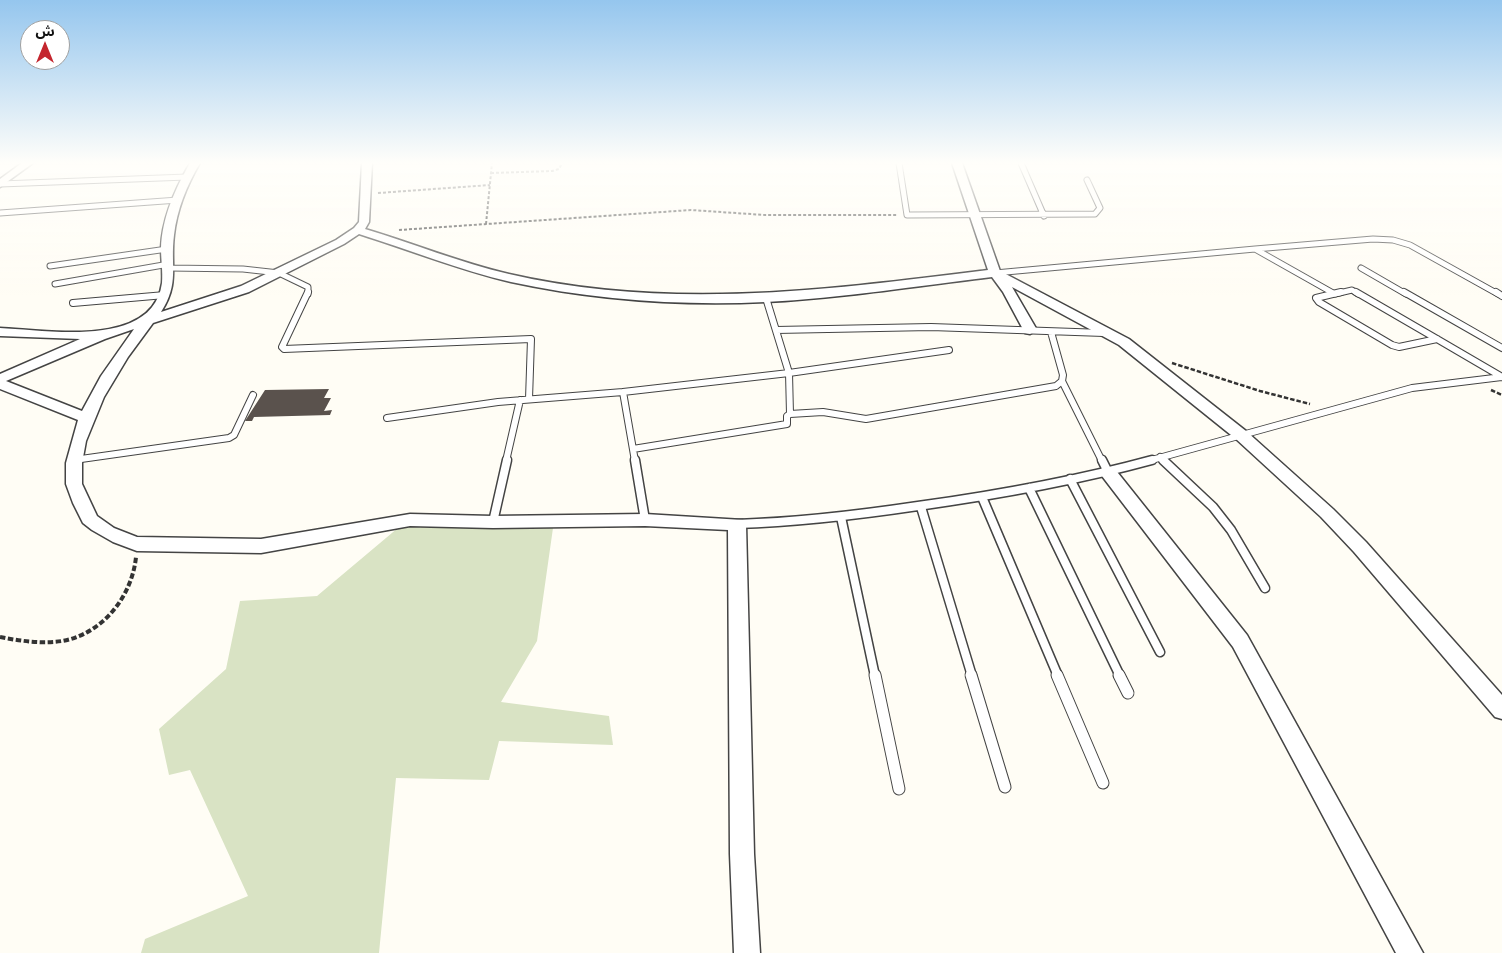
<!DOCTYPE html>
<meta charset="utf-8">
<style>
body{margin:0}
#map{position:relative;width:1502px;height:953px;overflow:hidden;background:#fffdf5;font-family:"Source Serif 4","Noto Sans Arabic",serif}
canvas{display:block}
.north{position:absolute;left:20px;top:20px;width:50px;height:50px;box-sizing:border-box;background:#fff;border:1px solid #a0a0a0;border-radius:50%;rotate:0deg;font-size:14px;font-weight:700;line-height:20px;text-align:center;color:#111}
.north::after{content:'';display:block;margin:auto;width:18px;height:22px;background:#c4262e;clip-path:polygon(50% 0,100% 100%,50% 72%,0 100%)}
</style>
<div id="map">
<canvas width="1502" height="953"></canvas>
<div class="north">ش</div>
</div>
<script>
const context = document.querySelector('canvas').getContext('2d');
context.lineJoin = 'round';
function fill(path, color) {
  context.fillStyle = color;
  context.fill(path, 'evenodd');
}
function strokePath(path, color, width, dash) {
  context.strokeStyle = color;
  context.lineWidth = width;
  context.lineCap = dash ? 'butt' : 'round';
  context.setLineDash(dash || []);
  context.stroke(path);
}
const cemetery = new Path2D(`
 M405 522 553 528 537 641 501 702 609 716 613 745 499 741 489 780 396 778 379 953H141L145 939 248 896 190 770 169 775 159 729 226 669 240 601 317 596Z`);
const building = new Path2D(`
 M329 389 324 398H331L324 411 332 410 330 415 254 417 252 421H245L265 390Z`);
const pathFar2 = new Path2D(`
 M491 173 552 171 559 169 562 163
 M378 193 490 185
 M486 224 492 163
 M399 230 691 210 765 215H897`);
const pathFar1 = new Path2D(`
 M1172 363 1260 391 1310 404
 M1491 390 1502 395`);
const path = new Path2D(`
 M0 637C20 641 42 644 62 641 103 634 132 596 136 557`);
const laneFar3 = new Path2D(`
 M899 163 907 215 1095 214 1100 208 1087 180
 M1021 163 1044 216
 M0 184 187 177
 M0 213 178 200
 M1255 249 1373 239 1393 240 1410 245 1498 294
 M50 266 167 249
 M169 268 243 269 279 273 308 287V294
 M1361 268 1406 294
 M995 273 1255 249 1333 293
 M55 284 169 264
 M1335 294 1352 290 1358 294`);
const laneFar2 = new Path2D(`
 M308 292 282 347 284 349 531 339 529 399
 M1341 292 1316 298 1319 302 1392 345 1399 347 1437 339
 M1356 292 1437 339
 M1404 292 1502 348
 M1496 292 1502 296
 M73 303 165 295
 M776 330 931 327 1104 333
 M1437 339 1502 377
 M1062 381 1102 461
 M623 392 635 461
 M790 414 823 412 866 419 1056 386 1062 381 1063 375 1051 332
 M387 418 498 402 623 392 789 373 949 350
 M633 449 787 424V416L790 414 789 373 766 298
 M1160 457 1164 461
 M74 460 229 438 234 435 253 395
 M506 461 520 400
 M1148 461 1412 388 1502 377`);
const laneFar1 = new Path2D(`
 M635 460 645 520
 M1102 460 1108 472
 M1163 460 1213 507 1231 530 1265 588
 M1070 479 1160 652
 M1029 488 1120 676
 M982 497 1058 676
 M921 507 972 676
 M841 517 875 676
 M493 522 507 460
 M737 524C798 522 858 515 918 506 997 495 1075 481 1152 460`);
const lane = new Path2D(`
 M875 675 899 789
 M971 675 1005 787
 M1057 675 1103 783
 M1119 675 1128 693`);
const street = new Path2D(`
 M22 163H33L0 187V179Z
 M190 163H200C187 185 177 209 174 235 170 266 180 283 161 312L241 286 336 240 354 228 359 222 362 163H372L369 222 365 229C413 243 460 263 509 274 670 311 827 290 988 270L952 163H962L1000 271 1129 339 1246 431 1333 509 1366 542 1502 695V719L1495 717 1354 552 1321 517 1236 439 1119 345 1012 287 1037 330 1030 334 1025 333 1003 292 992 277C917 286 842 298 766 302 681 306 594 300 511 282 459 270 410 250 359 234L344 244 249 292 153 323 128 357 104 397 86 441 82 463V484L97 516 114 528 137 537 261 539 410 514 493 516 645 514 743 520 746 524 754 854 760 953H734L730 854 728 530 645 526 493 528 410 526 261 553 137 551 113 542 92 530 83 523 73 503 66 484V463L78 420 0 389V374L80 339 0 336V328C47 330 153 349 162 283 163 271 161 260 161 248 162 218 175 189 190 163ZM134 329 101 376 82 411 6 381 105 339Z
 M1108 467 1114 468 1247 635 1423 953H1396L1233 647 1102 476 1100 472 1102 468Z`);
fill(cemetery, '#d9e3c4');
fill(building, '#5a524d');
strokePath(laneFar3, '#444', 7);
strokePath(laneFar2, '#444', 8);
strokePath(laneFar1, '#444', 11);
strokePath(lane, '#444', 13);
strokePath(street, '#444', 3);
strokePath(pathFar2, '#333', 2, [3, 2]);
strokePath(pathFar1, '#333', 2.5, [4.5, 2]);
strokePath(path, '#333', 4, [5.5, 2.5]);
strokePath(laneFar3, '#fff', 5);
strokePath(laneFar2, '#fff', 6);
strokePath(laneFar1, '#fff', 8);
strokePath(lane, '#fff', 11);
fill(street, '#fff');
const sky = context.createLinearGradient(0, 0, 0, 296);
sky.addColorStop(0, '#95c6ee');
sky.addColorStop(0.55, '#fffefa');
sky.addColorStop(1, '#fffefa00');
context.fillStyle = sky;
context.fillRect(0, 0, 1502, 296);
</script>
